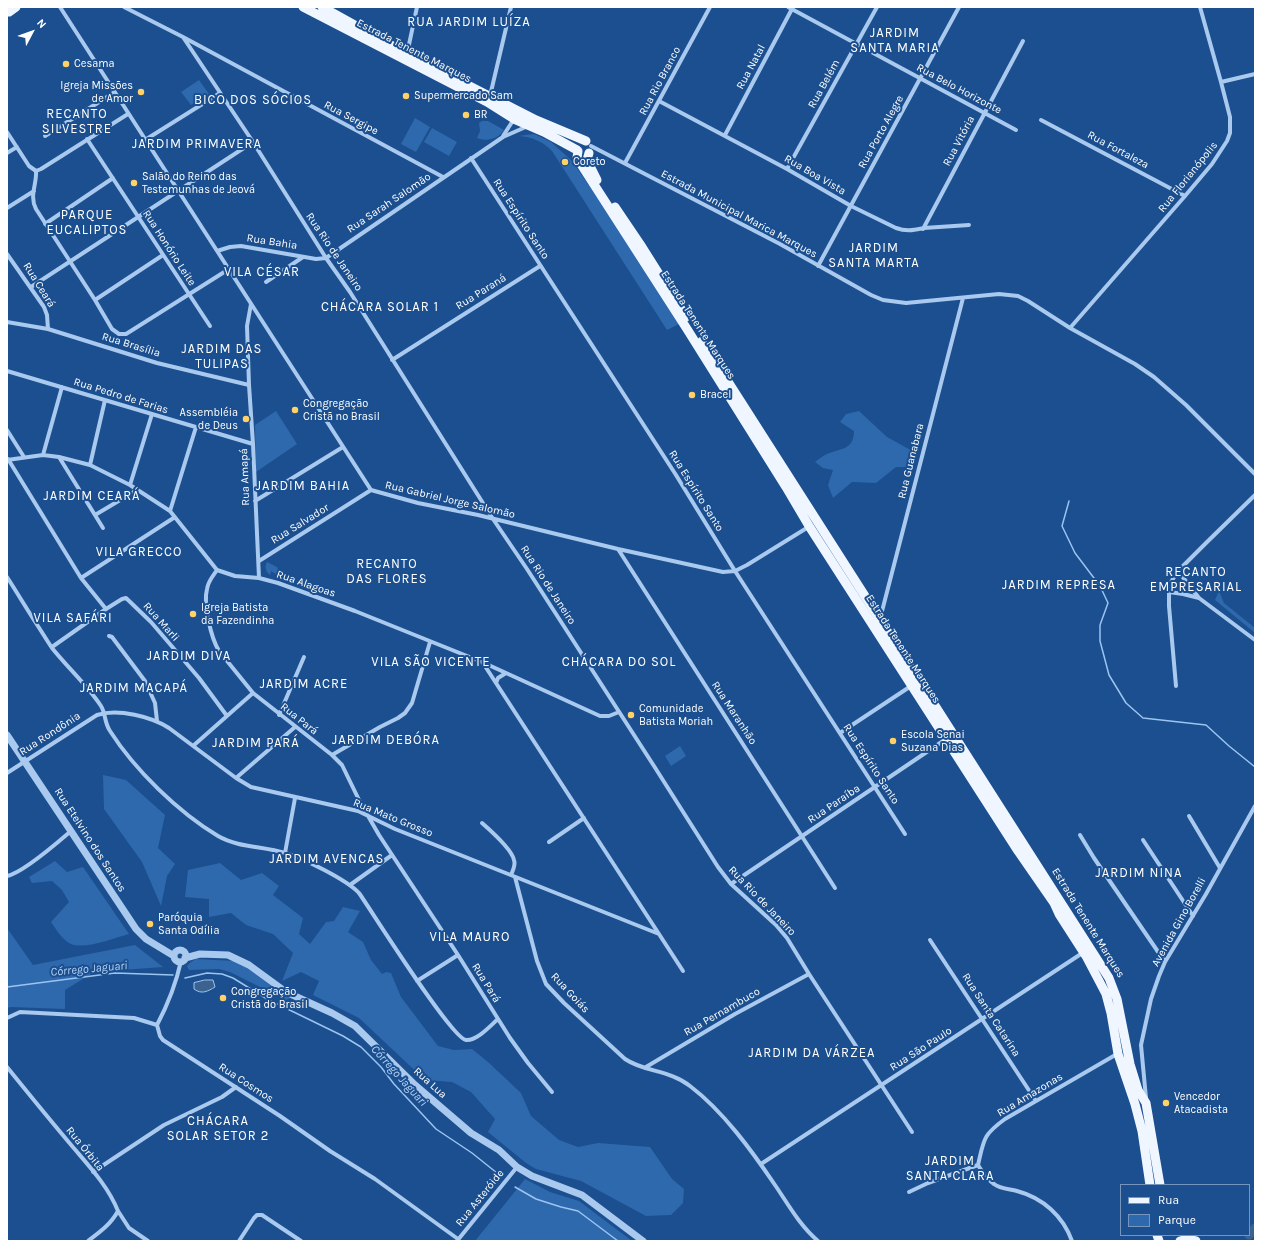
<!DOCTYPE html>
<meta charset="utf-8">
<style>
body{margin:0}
#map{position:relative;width:1262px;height:1248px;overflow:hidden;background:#1b4f8f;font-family:Karla,sans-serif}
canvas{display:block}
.frame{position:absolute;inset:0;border:8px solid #fff;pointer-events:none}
.legend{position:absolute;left:1120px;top:1184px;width:130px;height:52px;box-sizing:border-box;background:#1b4f8f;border:1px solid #7695bc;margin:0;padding:5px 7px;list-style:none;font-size:12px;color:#fff}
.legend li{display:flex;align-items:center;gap:8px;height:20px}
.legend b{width:20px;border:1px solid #7695bc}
.north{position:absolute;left:12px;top:12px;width:40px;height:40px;-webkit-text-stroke:3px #1b4f8f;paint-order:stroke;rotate:49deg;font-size:11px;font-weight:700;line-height:16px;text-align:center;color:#fff}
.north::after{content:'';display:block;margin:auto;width:14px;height:18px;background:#fff;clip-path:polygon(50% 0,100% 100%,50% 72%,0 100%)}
</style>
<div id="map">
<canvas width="1262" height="1248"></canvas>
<div class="frame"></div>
<ul class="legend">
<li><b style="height:5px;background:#f0f6ff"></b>Rua</li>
<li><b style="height:11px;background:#2e69ad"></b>Parque</li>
</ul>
<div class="north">N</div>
</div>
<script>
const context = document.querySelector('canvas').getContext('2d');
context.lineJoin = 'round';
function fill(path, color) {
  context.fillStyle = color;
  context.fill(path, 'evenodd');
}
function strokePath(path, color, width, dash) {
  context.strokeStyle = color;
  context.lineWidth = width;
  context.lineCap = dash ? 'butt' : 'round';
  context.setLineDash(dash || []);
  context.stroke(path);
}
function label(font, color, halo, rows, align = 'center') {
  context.font = font + ' Karla,sans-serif';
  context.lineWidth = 4;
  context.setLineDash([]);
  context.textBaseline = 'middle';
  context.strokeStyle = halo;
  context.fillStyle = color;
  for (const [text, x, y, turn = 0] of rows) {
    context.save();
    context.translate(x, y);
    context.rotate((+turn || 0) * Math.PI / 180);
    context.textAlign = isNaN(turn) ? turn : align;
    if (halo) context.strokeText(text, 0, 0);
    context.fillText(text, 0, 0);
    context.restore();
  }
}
const green = new Path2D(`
 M199 80 209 94 191 105 181 92Z
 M415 118 430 127 416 152 401 144Z
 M482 121H488L504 130C498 139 487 142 477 138L480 131 479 123Z
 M432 128 457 142 449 156 424 142Z
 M534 134 551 142 571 160 615 222 679 324 667 330 552 151C542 141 532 137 518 136Z
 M276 411 297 444 256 472 255 425Z
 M859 411 887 437 916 453 909 467H896L876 483 852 482 833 498 828 485 833 470 823 468 815 462C818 460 821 457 825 455 839 448 854 451 854 431L840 422 846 414Z
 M267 562 277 567 281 575 276 577V574L271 571 270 575C266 572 264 567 267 562Z
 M1219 591 1224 603 1255 628V633L1215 600Z
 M680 746 686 756 671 766 665 756Z
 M103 775 126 780 165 815 158 848 175 864 167 876 161 906 142 862 104 809Z
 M55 861 67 872 83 867 129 934C114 938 82 951 69 943 61 938 56 929 51 922L69 902 62 890 52 881 32 883 29 877Z
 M220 863 241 880 262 873 279 886 273 895 303 918 299 934 310 944 326 922 334 921 343 907 360 911 348 932 363 942 371 960 382 974 386 972 391 973 401 997 438 1046 454 1050 472 1049 488 1062 521 1093 531 1116 559 1140 578 1147 598 1143 650 1147 672 1179 684 1189 683 1203 671 1215 646 1216 581 1181 536 1169 526 1163 488 1132 495 1119 471 1092 452 1082 425 1080 359 1018 313 995 319 981 301 972 282 981 293 953 273 934 246 925 231 913 209 917V899L185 897 188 870Z
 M7 928 33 965 135 945 163 967 94 972 65 990V1009L11 1007 7 1008Z
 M196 959 235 961 253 971 268 983 290 998 286 1000 230 972 219 969 189 970 187 966 191 962Z
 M525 1179 550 1192 579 1201 632 1241H475Z`);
const water = new Path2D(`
 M205 980H213L215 987C208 991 202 995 194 989V983Z`);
const stream = new Path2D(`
 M1069 501 1062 526 1075 553 1100 586 1108 603 1100 625V641L1109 675 1126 703 1143 718 1206 725 1229 746 1255 767
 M185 978 207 973 222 974 233 978 267 999 343 1036 361 1047 381 1067 394 1084 436 1129 472 1153 502 1177
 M7 987 115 973 173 975
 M515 1187 536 1199 561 1207 578 1211 618 1241`);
const river = new Path2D(`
 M1249 1235 1255 1228`);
const minor = new Path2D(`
 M60 7 371 490 418 503 478 515 618 549 723 572 735 571 747 565 810 526
 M124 7 183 37 443 177
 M788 7 1016 130
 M183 37 253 142 326 258 350 292 493 519 527 569 654 766 718 867 731 884 776 925 787 938 809 974 912 1132
 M407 54 417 7
 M1221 82 1255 74
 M490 96 511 7
 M659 101 787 169 851 206 896 228C907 232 914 230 924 228 939 227 954 226 969 225
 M1041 120 1185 196
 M7 132 29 166 36 171 41 169 128 114
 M725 135 793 7
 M45 136 115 92
 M503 136 514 119
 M87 139 210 326
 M145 140 220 93
 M591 146 780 244 871 295 883 300 906 303 999 294 1018 296 1028 301 1070 328 1135 364 1154 377 1186 405 1255 474
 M7 153 17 147
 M471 158 676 475 735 571 905 834
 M625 163 710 7
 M787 169 877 7
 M36 171C37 184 29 196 36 209L95 300 112 329 119 334H126L134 329 229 269
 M7 208 34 191
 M45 224 113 178
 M923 229 1023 41
 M217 251 230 247 241 246 316 259 326 258 503 137 528 126
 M7 254 44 307 47 315 48 329
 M818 266 959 7
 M266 282 303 257
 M31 287 253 142
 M95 300 163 255
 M251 304 247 326 249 385 253 444 259 578
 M7 322 48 329 157 363 249 385
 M1070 328 1185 196 1212 164 1227 141 1230 133V117L1221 82 1200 7
 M392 360 540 266
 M7 371 253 444
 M7 430 24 457
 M43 455 62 387
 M59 457 103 528
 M8 459 81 578 106 609
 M7 460 43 455 59 457 90 465 130 485 170 511 217 570 235 576 259 578 278 583 355 611 482 662 600 716H609L619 712
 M90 465 105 400
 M130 485 152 414
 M255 501 343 447
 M170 511 196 427
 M95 515 137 490
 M618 549 835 888
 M259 561 371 490
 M217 570C213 576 208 581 207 589 203 604 211 638 219 651L253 693 332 755 342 765 360 802 379 835 458 955 510 1038 528 1063 552 1092
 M7 577C16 591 25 606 34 620 40 629 46 639 52 648 68 668 87 685 101 706 106 714 104 722 110 731 135 770 178 812 218 836 239 848 263 846 285 853 303 858 347 880 359 893 373 913 451 1038 466 1040 477 1041 490 1026 498 1019
 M81 578 175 517
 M1169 592 1183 594 1199 598 1178 571
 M1199 598 1255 640
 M880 619 963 298
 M109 636 112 637 145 681 155 703 157 721
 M52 647 106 609 122 599 126 598 151 622 199 678 227 716
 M483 663 683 971
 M496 683 498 678 506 673
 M1176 686 1169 606V592L1171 582 1178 571 1206 543 1255 495
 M279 715 304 657
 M840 733 911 686
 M193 746 253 693
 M332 755 380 727 398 718 405 713 412 703 430 642
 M7 773 97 715C118 708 152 717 169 728L236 778 251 787 358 811 395 829 659 934
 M236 778 295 727
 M1189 816 1220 868
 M482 823C490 830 512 850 514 860 516 865 513 870 511 875
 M1080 835 1094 858 1165 962
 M1143 840 1193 916
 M549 842 584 818
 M285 853 295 798
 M7 876C23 873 57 843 71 831
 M515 877 537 961 546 984 564 1003 625 1059C644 1072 670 1070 690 1086 723 1111 752 1151 775 1185 788 1204 800 1226 818 1241
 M731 884 946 739
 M350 885 392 855
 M930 940 1036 1101
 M417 981 458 955
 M7 1018 20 1012 134 1018 157 1025 160 1036 163 1040 280 1116 330 1151 375 1179 458 1239
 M157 1025C168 1004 176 984 181 961
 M7 1067C28 1093 50 1120 72 1146 89 1166 108 1186 118 1211 111 1224 100 1232 88 1241
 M646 1067 735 1014 809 974
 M1146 1098 1141 1045 1151 999 1159 976 1165 962 1206 894 1255 806
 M761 1164 1084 952
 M93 1172 164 1125 222 1097 236 1087
 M909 1192 928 1183 978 1165
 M118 1211 129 1228 148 1241
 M239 1241 254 1218 257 1215H262L301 1241
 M457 1241 517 1167
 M1072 1241C1063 1216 1043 1198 1017 1191 1010 1189 1000 1189 994 1184 987 1179 982 1172 978 1165 984 1139 983 1135 1005 1119L1117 1054`);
const tertiary = new Path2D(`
 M7 735 136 929 146 939 174 956
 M174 956a6 6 0 1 1 12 0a6 6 0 1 1-12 0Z
 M185 958 200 954 228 955 249 965 286 992 332 1013 355 1026 415 1085 471 1133 499 1150 517 1167 532 1176 582 1195 643 1241`);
const primary = new Path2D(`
 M303 7 487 102 514 119 544 132 577 150
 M322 7 407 54 536 120 586 141
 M9 12 16 7
 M578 151 577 158 687 329 786 487 809 526 1018 851 1054 903 1059 914 1086 956 1106 994 1111 1013 1118 1054 1135 1104 1142 1131 1150 1185
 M589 153 587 160 597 180
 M615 207 640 244 686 317
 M702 341 1109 978 1117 999 1130 1064 1138 1090 1146 1103 1160 1185
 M1157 1235 1159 1241
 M1180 1241 1187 1239 1196 1241`);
const markers = [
 [66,64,4,"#ffd166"],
 [141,92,4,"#ffd166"],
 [406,96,4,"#ffd166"],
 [466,115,4,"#ffd166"],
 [565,162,4,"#ffd166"],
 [134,183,4,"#ffd166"],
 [692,395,4,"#ffd166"],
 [295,410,4,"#ffd166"],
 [246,419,4,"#ffd166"],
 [193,614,4,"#ffd166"],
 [631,715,4,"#ffd166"],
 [893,741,4,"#ffd166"],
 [150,924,4,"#ffd166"],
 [223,998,4,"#ffd166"],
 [1166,1103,4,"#ffd166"]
];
const streetNames = [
 ["Estrada Tenente Marques",414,51,27],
 ["Rua Natal",751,67,-62],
 ["Rua Rio Branco",660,81,-62],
 ["Rua Belém",824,84,-61],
 ["Rua Belo Horizonte",959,89,28],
 ["Rua Sergipe",351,118,28],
 ["Rua Porto Alegre",881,132,-61],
 ["Rua Vitória",959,141,-62],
 ["Rua Fortaleza",1118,150,28],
 ["Rua Boa Vista",815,175,30],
 ["Rua Florianópolis",1188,177,-51],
 ["Rua Sarah Salomão",389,203,-34],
 ["Estrada Municipal Marica Marques",739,214,28],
 ["Rua Espírito Santo",521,219,57],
 ["Rua Bahia",272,242,9],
 ["Rua Honório Leite",169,248,57],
 ["Rua Rio de Janeiro",334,252,56],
 ["Rua Ceará",39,285,58],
 ["Rua Paraná",481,292,-32],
 ["Estrada Tenente Marques",698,325,57],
 ["Rua Brasília",131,345,17],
 ["Rua Pedro de Farias",121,396,17],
 ["Rua Guanabara",911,461,-76],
 ["Rua Amapá",245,477,-92],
 ["Rua Espírito Santo",696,491,58],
 ["Rua Gabriel Jorge Salomão",450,500,13],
 ["Rua Salvador",300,524,-32],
 ["Rua Alagoas",306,584,19],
 ["Rua Rio de Janeiro",548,585,57],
 ["Rua Marli",161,622,48],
 ["Estrada Tenente Marques",903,649,57],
 ["Rua Maranhão",734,713,57],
 ["Rua Pará",299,719,38],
 ["Rua Rondônia",50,734,-33],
 ["Rua Espírito Santo",871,764,57],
 ["Rua Paraíba",834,804,-34],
 ["Rua Mato Grosso",393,818,22],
 ["Rua Etelvino dos Santos",90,840,57],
 ["Rua Rio de Janeiro",762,901,46],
 ["Avenida Gino Borelli",1179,922,-61],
 ["Estrada Tenente Marques",1088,923,58],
 ["Rua Pará",486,983,58],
 ["Rua Goiás",570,993,47],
 ["Rua Pernambuco",722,1012,-30],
 ["Rua Santa Catarina",991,1015,57],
 ["Rua São Paulo",921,1049,-33],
 ["Rua Cosmos",246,1083,33],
 ["Rua Lua",430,1083,42],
 ["Rua Amazonas",1030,1095,-31],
 ["Rua Órbita",85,1149,51],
 ["Rua Asteróide",480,1198,-51]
];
const poiNames = [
 ["Cesama",74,64],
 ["Igreja Missões",133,86,"right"],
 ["de Amor",133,99,"right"],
 ["Supermercado Sam",414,96],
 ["BR",474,115],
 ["Coreto",573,162],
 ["Salão do Reino das",142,177],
 ["Testemunhas de Jeová",142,190],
 ["Bracel",700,395],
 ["Congregação",303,404],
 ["Cristã no Brasil",303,417],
 ["Assembléia",238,413,"right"],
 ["de Deus",238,426,"right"],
 ["Igreja Batista",201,608],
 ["da Fazendinha",201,621],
 ["Comunidade",639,709],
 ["Batista Moriah",639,722],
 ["Escola Senai",901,735],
 ["Suzana Dias",901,748],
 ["Paróquia",158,918],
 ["Santa Odília",158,931],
 ["Congregação",231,992],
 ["Cristã do Brasil",231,1005],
 ["Vencedor",1174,1097],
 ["Atacadista",1174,1110]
];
const waterNames = [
 ["Córrego Jaguari",89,969,-5],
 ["Córrego Jaguari",399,1076,48]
];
const quarterNames = [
 ["RUA JARDIM LUÍZA",469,22],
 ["JARDIM",895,33],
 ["SANTA MARIA",895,48],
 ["BICO DOS SÓCIOS",253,100],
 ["RECANTO",77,114],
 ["SILVESTRE",77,129],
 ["JARDIM PRIMAVERA",197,144],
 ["PARQUE",87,215],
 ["EUCALIPTOS",87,230],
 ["JARDIM",874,248],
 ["SANTA MARTA",874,263],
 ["VILA CÉSAR",262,272],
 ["CHÁCARA SOLAR 1",380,307],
 ["JARDIM DAS",222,349],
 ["TULIPAS",222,364],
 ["JARDIM BAHIA",303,486],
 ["JARDIM CEARÁ",92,496],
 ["VILA GRECCO",139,552],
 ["RECANTO",387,564],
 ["DAS FLORES",387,579],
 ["RECANTO",1196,572],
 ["EMPRESARIAL",1196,587],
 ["JARDIM REPRESA",1059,585],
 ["VILA SAFÁRI",73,618],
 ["JARDIM DIVA",189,656],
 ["VILA SÃO VICENTE",431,662],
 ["CHÁCARA DO SOL",619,662],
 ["JARDIM ACRE",304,684],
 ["JARDIM MACAPÁ",134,688],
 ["JARDIM DEBÓRA",386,740],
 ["JARDIM PARÁ",256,743],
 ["JARDIM AVENCAS",327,859],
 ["JARDIM NINA",1139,873],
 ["VILA MAURO",470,937],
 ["JARDIM DA VÁRZEA",812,1053],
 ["CHÁCARA",218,1121],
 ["SOLAR SETOR 2",218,1136],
 ["JARDIM",950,1161],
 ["SANTA CLARA",950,1176]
];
fill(green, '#2e69ad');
fill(water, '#3c6290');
strokePath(water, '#9cc4f0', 1);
strokePath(stream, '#9cc4f0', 1.5);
strokePath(river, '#3c6290', 9);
strokePath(minor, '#a9c9ee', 4);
strokePath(tertiary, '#a9c9ee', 7);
strokePath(primary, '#f0f6ff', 9);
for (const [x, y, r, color] of markers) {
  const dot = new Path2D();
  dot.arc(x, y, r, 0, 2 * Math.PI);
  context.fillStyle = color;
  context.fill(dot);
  strokePath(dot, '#1b4f8f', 1.5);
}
label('11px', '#fff', '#1b4f8f', streetNames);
label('11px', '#fff', '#1b4f8f', poiNames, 'left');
label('italic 12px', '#b5d3f5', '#1b4f8f', waterNames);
context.letterSpacing = '1px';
label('13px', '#fff', '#1b4f8f', quarterNames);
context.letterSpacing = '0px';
</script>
